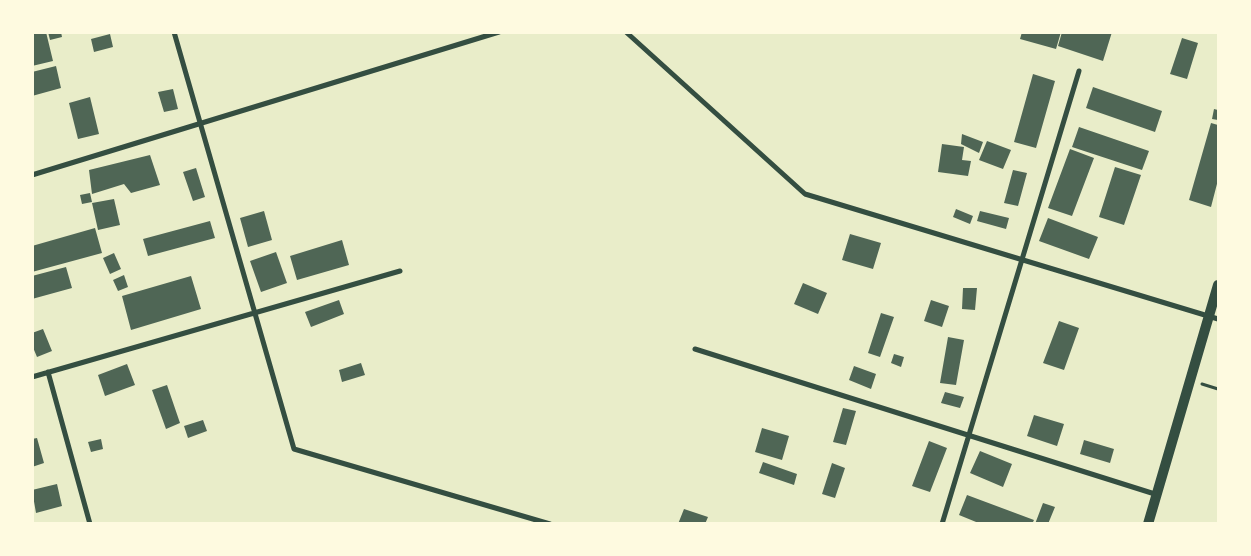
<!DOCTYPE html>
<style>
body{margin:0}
#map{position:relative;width:1251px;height:556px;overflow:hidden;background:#e9edc9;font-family:"Noto Sans",sans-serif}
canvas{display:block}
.frame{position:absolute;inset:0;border:34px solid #fefae0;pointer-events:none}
</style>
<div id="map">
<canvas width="1251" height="556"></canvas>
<div class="frame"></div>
</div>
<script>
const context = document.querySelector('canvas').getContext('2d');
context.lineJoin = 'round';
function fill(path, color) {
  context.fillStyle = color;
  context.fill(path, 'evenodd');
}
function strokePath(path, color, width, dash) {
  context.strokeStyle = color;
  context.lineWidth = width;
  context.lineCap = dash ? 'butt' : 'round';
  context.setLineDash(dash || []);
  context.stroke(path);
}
const building = new Path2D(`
 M46 32 53 61 32 66V34Z
 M48 32H61L62 37 50 40Z
 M1022 32H1061L1056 49 1020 39Z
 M1062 32H1112L1103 61 1058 46Z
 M110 34 113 47 94 52 91 39Z
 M1182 38 1198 43 1187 79 1170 74Z
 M56 66 61 88 32 96V72Z
 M1033 74 1055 81 1036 148 1014 142Z
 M1093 87 1162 111 1155 132 1086 108Z
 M173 89 178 109 164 112 158 92Z
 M90 97 99 134 78 139 69 103Z
 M1214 109 1218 110V120L1212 119Z
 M1211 123 1218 125V180L1211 207 1189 200Z
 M1079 127 1149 151 1142 170 1072 147Z
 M962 134 983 142 979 153 961 144Z
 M987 141 1011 150 1003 169 979 160Z
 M942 144 964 147 962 160 971 161 968 176 938 172Z
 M1070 149 1094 158 1072 216 1048 208Z
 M150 155 160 185 131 193 124 184 92 194 89 170Z
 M1115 167 1141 175 1124 225 1099 217Z
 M196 168 205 197 193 201 183 172Z
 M1013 170 1027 173 1018 206 1004 203Z
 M90 193 92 202 82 204 80 195Z
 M114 199 120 225 98 230 92 203Z
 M956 209 973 216 970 224 953 217Z
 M264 211 272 240 248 247 240 218Z
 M980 211 1009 218 1006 229 977 221Z
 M1048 218 1098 237 1089 259 1039 241Z
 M210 221 215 238 148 256 143 239Z
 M95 228 102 253 32 272V246Z
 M850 234 881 243 873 269 842 260Z
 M342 240 349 265 297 280 290 256Z
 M276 252 287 283 261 292 250 261Z
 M114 253 121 269 110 274 103 258Z
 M66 267 72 288 32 299V276Z
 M124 275 128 287 118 291 113 280Z
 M191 276 201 309 131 330 122 296Z
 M803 283 827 293 818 314 794 304Z
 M963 288H977L975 310 962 309Z
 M339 300 344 314 311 327 305 312Z
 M931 300 949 306 942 327 924 321Z
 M881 313 894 317 880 357 868 353Z
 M1059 321 1079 328 1064 370 1043 363Z
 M43 329 52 351 37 357 32 345V333Z
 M948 337 964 340 956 385 940 383Z
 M894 354 904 357 901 367 891 363Z
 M361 363 365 375 342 382 339 370Z
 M127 364 135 385 105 396 98 375Z
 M854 366 876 374 871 389 849 380Z
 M167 385 180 423 166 429 152 390Z
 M945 392 964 397 960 408 941 403Z
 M843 408 856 411 846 445 833 442Z
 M1034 415 1064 424 1057 446 1027 436Z
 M203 420 207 431 188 438 184 426Z
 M762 428 789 436 782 460 755 452Z
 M37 438 44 463 32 467V439Z
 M101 439 103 449 91 452 88 442Z
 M1084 440 1114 449 1110 463 1080 454Z
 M929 441 947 448 930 492 912 486Z
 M980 451 1012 464 1003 487 970 473Z
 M763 462 797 474 794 485 759 473Z
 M832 463 845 468 835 498 822 494Z
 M57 484 62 506 36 513 32 490Z
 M967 495 1034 520 1032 524H981L959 515Z
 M1043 503 1055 507 1048 524H1035Z
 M684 509 708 517 705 524H678Z`);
const path = new Path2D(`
 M1202 384 1218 389`);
const minor = new Path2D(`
 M174 32 294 449 550 524
 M626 32 805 194 1218 319
 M32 175 499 32
 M695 349 1158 495
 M48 372 90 524
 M32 377 400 271
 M942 524 1079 71`);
const secondary = new Path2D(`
 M1148 524 1218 285`);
fill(building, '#4f6655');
strokePath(path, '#344e41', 3);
strokePath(minor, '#344e41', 5);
strokePath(secondary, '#344e41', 10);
</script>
